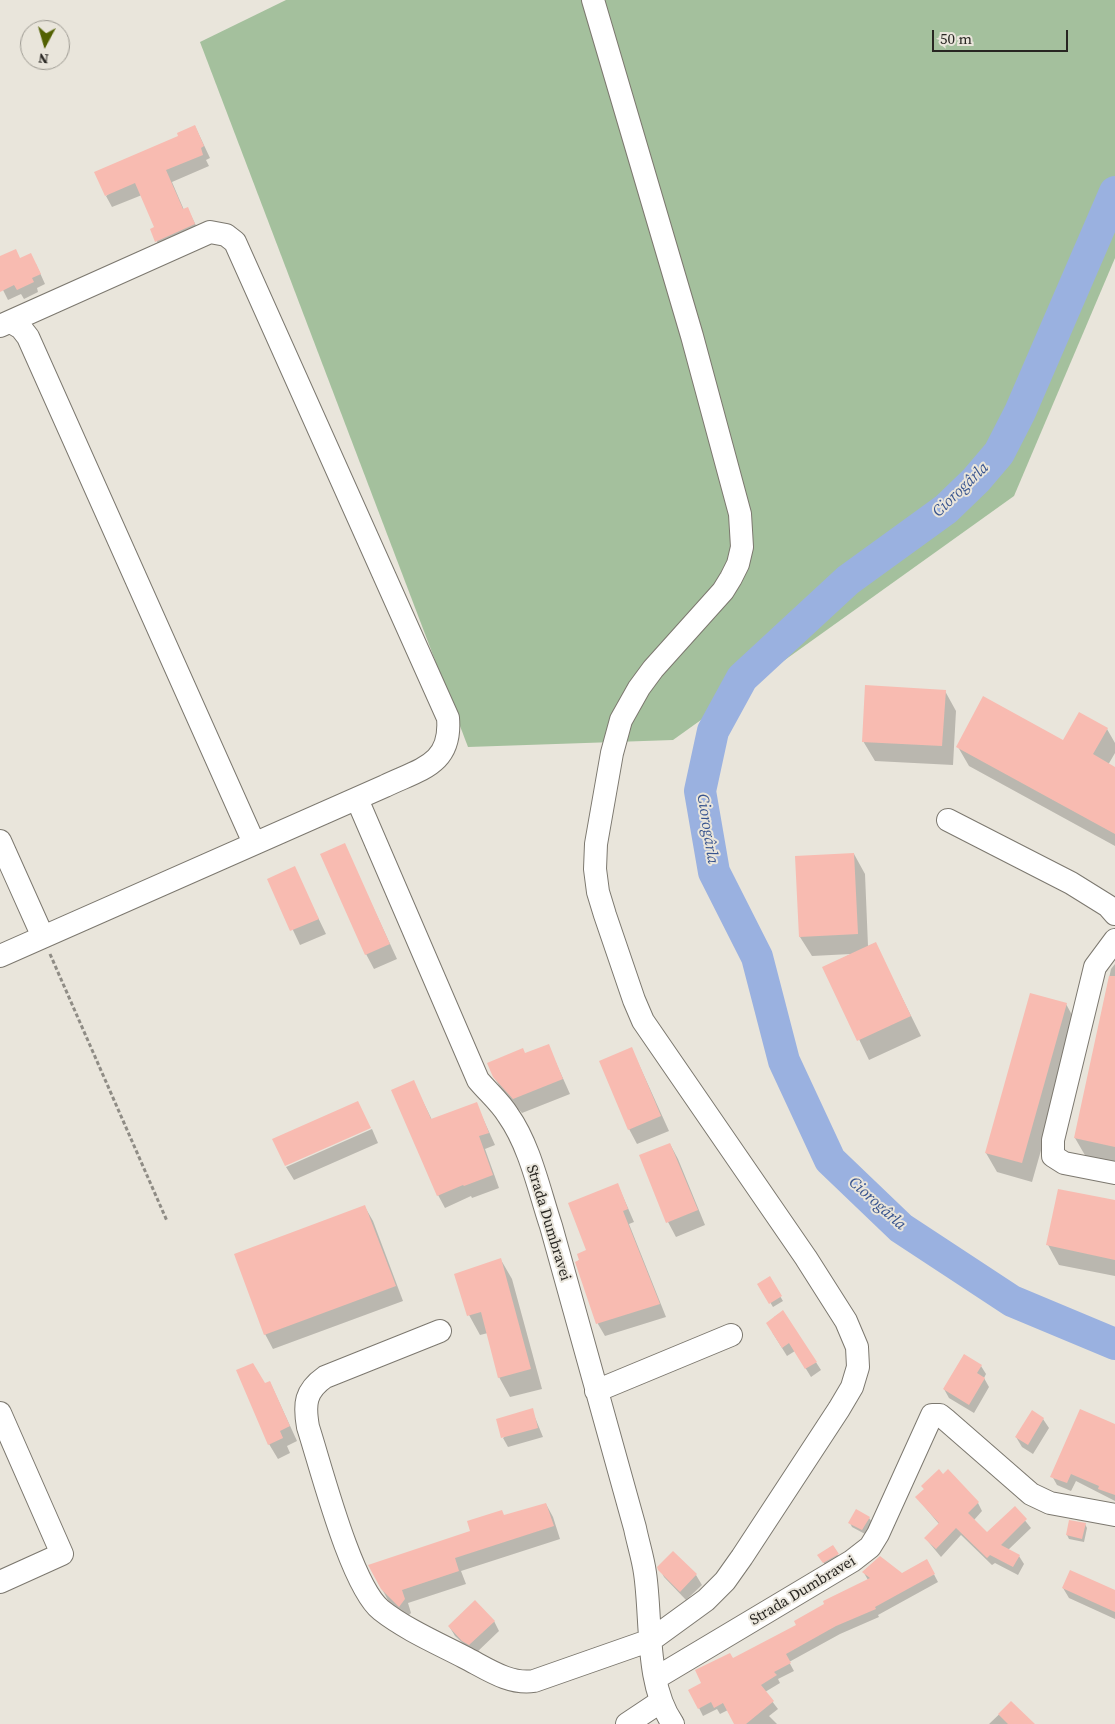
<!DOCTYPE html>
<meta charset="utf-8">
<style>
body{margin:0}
#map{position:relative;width:1115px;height:1724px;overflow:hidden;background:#e9e5db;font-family:"Source Serif 4",serif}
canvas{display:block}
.north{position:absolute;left:20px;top:20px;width:50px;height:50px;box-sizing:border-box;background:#e9e5db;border:1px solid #9c9991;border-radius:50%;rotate:186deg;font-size:14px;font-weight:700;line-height:20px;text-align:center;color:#282622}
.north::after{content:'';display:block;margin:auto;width:18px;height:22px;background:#526102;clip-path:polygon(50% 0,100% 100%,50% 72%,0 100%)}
.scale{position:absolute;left:932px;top:30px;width:136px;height:22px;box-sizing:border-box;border:2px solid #282622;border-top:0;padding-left:6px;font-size:15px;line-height:18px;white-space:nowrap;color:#282622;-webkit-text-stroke:4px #e9e5db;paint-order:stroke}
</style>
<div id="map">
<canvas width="1115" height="1724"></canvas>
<div class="north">N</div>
<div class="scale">50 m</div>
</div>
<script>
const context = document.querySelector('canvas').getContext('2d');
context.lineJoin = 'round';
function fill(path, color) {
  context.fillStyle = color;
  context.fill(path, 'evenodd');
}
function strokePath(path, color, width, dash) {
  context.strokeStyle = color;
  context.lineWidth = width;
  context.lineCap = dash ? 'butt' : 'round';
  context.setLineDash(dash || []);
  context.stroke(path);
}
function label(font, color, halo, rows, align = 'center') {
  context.font = font + ' "Source Serif 4",serif';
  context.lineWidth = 4;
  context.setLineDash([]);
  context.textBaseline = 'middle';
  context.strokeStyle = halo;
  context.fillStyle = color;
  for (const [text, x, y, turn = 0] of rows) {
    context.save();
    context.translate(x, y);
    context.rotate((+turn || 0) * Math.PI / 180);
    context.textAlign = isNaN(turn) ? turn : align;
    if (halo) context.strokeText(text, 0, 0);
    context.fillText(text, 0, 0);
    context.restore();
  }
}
const green = new Path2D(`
 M286 0H1115V258L1014 496 673 740 468 747 200 42Z`);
const shadow = new Path2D(`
 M195 126 210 158 206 160 209 166 172 182 184 210 188 209 201 236 163 253 151 230 156 228 142 195 112 207 106 196Z
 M0 258 20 259 36 264 45 284 37 288 38 292 24 299 21 294 8 300 0 284Z
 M945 691 956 711 953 765 875 761 863 741Z
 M1107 729 1115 743V753L1108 765 1115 768V846L969 766 958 747 1064 741Z
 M344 844 397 959 374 969 366 954Z
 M854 854 865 874 868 946 875 943 921 1036 869 1060 824 967 851 954 812 956 800 937Z
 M294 868 326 934 300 945 269 879Z
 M1115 964V1164L1086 1157 1075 1138 1111 969Z
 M1066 1004 1077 1024 1032 1182 997 1172 986 1153Z
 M548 1045 570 1094 522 1113 503 1092 494 1077 525 1054Z
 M632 1049 669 1131 637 1144 629 1129Z
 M413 1081 432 1120 476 1103 495 1145 485 1149 499 1188 472 1198 471 1196 445 1208 438 1195Z
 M372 1129 378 1143 294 1180 286 1167Z
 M670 1144 678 1159 705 1225 676 1237 668 1222Z
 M618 1185 634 1222 629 1224 666 1317 605 1336 598 1324 577 1262 588 1251Z
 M1115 1202V1276L1059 1265 1048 1245Z
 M365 1207 373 1221 403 1301 273 1349 265 1334Z
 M501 1260 512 1279 542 1389 510 1397 499 1377 488 1333 480 1335 469 1315Z
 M769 1278 783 1301 773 1307 759 1284Z
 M783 1311 821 1370 811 1377 795 1351 787 1356 772 1332 774 1317Z
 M981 1366 986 1374 984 1378 989 1387 974 1413 949 1398 944 1389Z
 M270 1382 297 1441 287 1446 290 1453 278 1459 269 1444Z
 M532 1410 543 1437 508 1447 503 1438Z
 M1043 1419 1049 1428 1033 1454 1022 1447 1016 1437Z
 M1115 1425V1501L1076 1481 1071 1491 1057 1485 1052 1476Z
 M922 1486 978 1503 982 1511 974 1520 987 1534 1015 1508 1031 1528 1008 1550 1019 1556 1024 1564 1018 1575 995 1563 992 1565 961 1535 941 1557 926 1539 939 1524 917 1498 925 1490Z
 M546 1504 553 1517 560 1539 461 1571 466 1584 408 1603 411 1613 406 1618 389 1602 382 1589 472 1532 505 1516Z
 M869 1518 872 1522 865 1534 852 1527 850 1523Z
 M1085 1524 1087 1528 1084 1542 1069 1539 1067 1535Z
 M832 1546 840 1559 826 1567 819 1555Z
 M673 1553 696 1575 702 1585 686 1600 664 1577 659 1567Z
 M927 1561 938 1582 878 1615 879 1617 840 1634 789 1662 794 1671 778 1679 780 1683 765 1692 778 1709 769 1716 777 1724H735L728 1710 720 1714 717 1709 703 1716 690 1690 703 1683 733 1660 798 1625 868 1580 864 1573 902 1574Z
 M1063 1588 1115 1591V1619L1069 1598Z
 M494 1621 499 1631 475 1654 455 1636 449 1626Z
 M1011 1703 1033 1724H989Z`);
const river = new Path2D(`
 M1115 192 1020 412 999 453 976 480 946 509 848 580 742 678 713 731 700 791 714 872 757 957 784 1061 830 1160 901 1228 1012 1301 1115 1344`);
const building = new Path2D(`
 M195 125 204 146 201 148 203 155 166 170 183 209 188 207 195 224 155 242 150 229 154 227 135 183 105 196 94 172 178 136 177 133Z
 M16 249 20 258 31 253 41 274 32 278 34 282 17 290 14 285 0 292V256Z
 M865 685 946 690 942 746 862 742Z
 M983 696 1063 740 1079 712 1108 728 1093 754 1115 767V834L956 747Z
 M345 843 390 944 365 955 320 854Z
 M854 853 858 934 799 937 795 856Z
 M295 866 319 919 290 931 267 879Z
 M876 942 911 1016 857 1041 822 967Z
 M1109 976H1115V1147L1074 1138Z
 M1030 993 1067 1003 1022 1163 985 1153Z
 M549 1044 563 1079 513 1099 493 1077 487 1063 523 1048 525 1053Z
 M632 1047 661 1116 628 1130 599 1061Z
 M414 1080 431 1119 477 1102 489 1133 479 1136 493 1175 464 1186 463 1185 437 1196 391 1090Z
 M358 1101 371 1128 285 1166 272 1139Z
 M670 1143 698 1210 666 1223 639 1155Z
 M618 1183 628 1209 623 1211 660 1304 596 1324 575 1262 579 1260 577 1254 586 1250 568 1203Z
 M1058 1189 1115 1200V1260L1046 1245Z
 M365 1205 396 1286 264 1335 234 1254Z
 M501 1258 531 1369 498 1378 481 1312 467 1316 454 1274Z
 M770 1276 782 1296 769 1304 757 1284Z
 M783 1310 817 1362 805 1369 789 1343 782 1348 766 1323Z
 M964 1354 982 1365 977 1373 985 1378 969 1405 943 1389Z
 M253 1363 265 1383 270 1381 290 1426 280 1431 283 1438 268 1445 236 1370Z
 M533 1408 538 1428 501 1438 496 1419Z
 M1080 1409 1115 1424V1495L1098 1489 1099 1486 1071 1474 1067 1483 1050 1477Z
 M1032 1410 1044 1418 1028 1445 1015 1437Z
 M939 1469 943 1474 948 1469 979 1502 968 1513 987 1532 1015 1506 1027 1519 1001 1545 1020 1555 1013 1567 990 1555 987 1558 956 1528 936 1549 924 1538 939 1523 915 1497 924 1489 921 1486Z
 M546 1503 554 1526 455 1558 459 1571 402 1590 405 1599 399 1607 381 1589 368 1565 470 1531 467 1521 502 1510 504 1515Z
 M856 1509 870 1517 862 1530 848 1523Z
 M1069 1520 1086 1523 1082 1539 1066 1535Z
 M833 1545 839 1554 823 1563 817 1555Z
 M673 1551 697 1574 680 1592 658 1570 657 1567Z
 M880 1556 902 1573 927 1559 935 1574 875 1607 876 1609 836 1626 786 1654 791 1663 774 1672 777 1675 761 1685 774 1701 746 1724H734L723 1703 714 1708 711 1702 698 1709 688 1690 701 1683 695 1670 730 1653 733 1658 796 1625 794 1621 824 1604 823 1601 870 1578 862 1572Z
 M1070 1570 1115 1590V1612L1062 1588Z
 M475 1600 495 1621 469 1645 462 1641 448 1626Z
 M1011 1701 1035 1724H1008L998 1714Z`);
const path = new Path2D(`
 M50 954 167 1221`);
const minor = new Path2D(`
 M11 322 21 328 28 337 254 843
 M0 326 210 232 226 235 235 242 448 718C452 765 420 769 385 786L0 956
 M357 799 478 1080C488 1092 500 1102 508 1115 530 1146 539 1190 551 1226L635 1528C638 1543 643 1558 645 1573 652 1620 645 1684 673 1724
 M948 820 1071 883 1108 906 1115 914
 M0 841 43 937
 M1115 940 1095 967 1053 1140V1156L1064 1163 1115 1173
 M440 1331 325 1377C305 1391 304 1404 308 1427 321 1467 351 1586 381 1610 405 1629 437 1643 464 1657 486 1668 509 1685 534 1681L651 1640 706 1600 725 1581 742 1557 839 1409 852 1387 858 1367 857 1347 846 1321 806 1258 643 1021 634 1000 605 915 598 892 595 869 596 844 612 753 621 720 639 688 653 669 723 591 731 578 738 564 742 547 740 514 692 336 593 0
 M596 1391 731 1335
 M0 1413 62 1554 0 1582
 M656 1678 852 1561 870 1547 878 1534 932 1415H940L945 1419 1031 1494 1050 1503 1115 1515
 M627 1724 660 1702`);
const streetNames = [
 ["Strada Dumbravei",548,1223,73],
 ["Strada Dumbravei",803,1591,-31]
];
const waterNames = [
 ["Ciorogârla",961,490,-44],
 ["Ciorogârla",707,829,81],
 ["Ciorogârla",877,1204,42]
];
fill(green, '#a4c09d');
fill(shadow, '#0003');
strokePath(river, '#9ab1e0', 32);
fill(building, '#f8bbb1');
strokePath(minor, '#7c786f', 24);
strokePath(path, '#8f8c85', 3, [4, 2.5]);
strokePath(minor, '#fff', 22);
label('15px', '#282622', '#e9e5db', streetNames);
label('italic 16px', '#38548e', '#e9e5db', waterNames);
</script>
